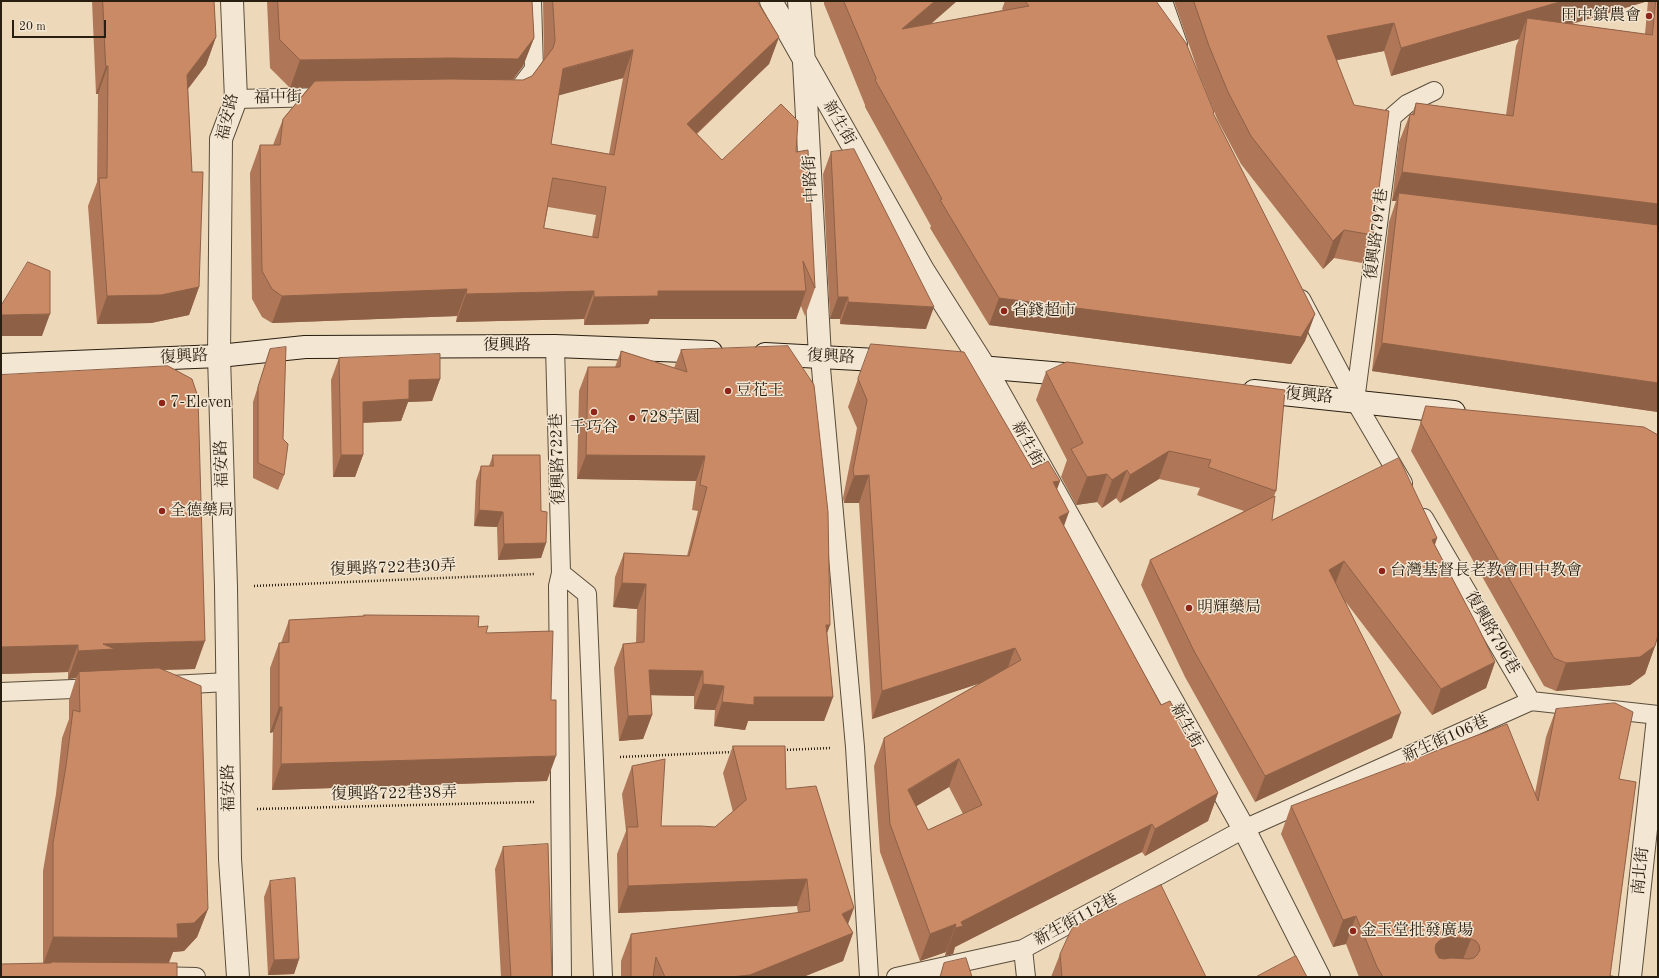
<!DOCTYPE html>
<meta charset="utf-8">
<style>
body{margin:0}
#map{position:relative;width:1659px;height:978px;overflow:hidden;background:#edd8b9;font-family:"Old Standard TT",serif}
canvas{display:block}
.frame{position:absolute;inset:0;border:2px solid #291f11;pointer-events:none}
.scale{position:absolute;left:12px;top:20px;width:94px;height:18px;box-sizing:border-box;border:2px solid #291f11;border-top:0;padding-left:5px;font-size:12px;line-height:14px;white-space:nowrap;color:#291f11;-webkit-text-stroke:3px #f3e6d2;paint-order:stroke}
</style>
<div id="map">
<canvas width="1659" height="978"></canvas>
<div class="frame"></div>
<div class="scale">20 m</div>
</div>
<script>
const context = document.querySelector('canvas').getContext('2d');
context.lineJoin = 'round';
function strokePath(path, color, width, dash) {
  context.strokeStyle = color;
  context.lineWidth = width;
  context.lineCap = dash ? 'butt' : 'round';
  context.setLineDash(dash || []);
  context.stroke(path);
}
function fill(path, color) {
  context.fillStyle = color;
  context.fill(path, 'evenodd');
}
function label(font, color, halo, rows, align = 'center') {
  context.font = font + ' "Old Standard TT","Noto Serif TC",serif';
  context.lineWidth = 3;
  context.setLineDash([]);
  context.textBaseline = 'middle';
  context.strokeStyle = halo;
  context.fillStyle = color;
  for (const [text, x, y, turn = 0] of rows) {
    context.save();
    context.translate(x, y);
    context.rotate((+turn || 0) * Math.PI / 180);
    context.textAlign = isNaN(turn) ? turn : align;
    if (halo) context.strokeText(text, 0, 0);
    context.fillText(text, 0, 0);
    context.restore();
  }
}
const path = new Path2D(`
 M254 586 535 574
 M784 750 831 748
 M620 757 733 752
 M257 809 534 802`);
const lane = new Path2D(`
 M1163 1 1178 44
 M513 97 534 69 532 1
 M236 99 325 97
 M1301 299 1355 401 1403 483
 M555 346 561 573 558 586 562 977
 M820 357 855 747 869 977
 M1355 401 1392 117 1407 104 1434 91
 M1424 518 1531 701
 M561 573 587 594 603 977
 M171 685 228 682
 M1 692 97 688
 M1023 949 1026 977
 M153 976 196 977
 M896 977 1023 949 1244 829 1531 701 1658 715`);
const street = new Path2D(`
 M232 1 236 99 221 139 219 356 226 587 230 859 238 977
 M771 1 923 270 984 366 1244 829 1319 977
 M799 1 804 62 820 357
 M1630 977 1658 718`);
const secondary = new Path2D(`
 M765 354 895 361
 M943 364 1076 375
 M1 365 219 356 305 347 555 346 711 352
 M1254 391 1454 412`);
const wall = new Path2D(`
 M92 1H214L216 37 206 65 188 89 192 172 199 287 189 315 151 323 97 324 88 206 97 182 98 94H96Z
 M267 1H532L534 38 523 66 513 80H523L532 76 544 59 543 1H757L779 37 769 64 697 134 722 160 796 152 815 288 805 316 801 306 796 319H650L648 324 584 325V319L456 322 457 316 272 323 262 317 252 299 250 173 260 145H273L283 119 309 87 290 88 270 68ZM623 78 609 154 551 144 559 95ZM548 207 596 215 592 237 544 228Z
 M824 1H957L931 24 1003 10 1002 9 1005 1H1156L1214 112 1213 114 1315 314 1305 341 1291 364 989 325 930 228 931 226 865 107V105L824 4Z
 M1174 1H1658V412L1372 371 1389 222 1396 201H1392L1399 142 1410 114H1412L1416 103 1506 115 1516 46 1519 39 1391 76 1384 51 1337 60 1373 235 1362 263 1334 258 1323 269 1241 164 1218 121 1199 74ZM1648 1 1645 34 1572 24Z
 M831 152 926 329 840 324V319H830L823 174Z
 M270 349 283 439 284 475 278 490 253 478V402Z
 M681 350 830 625 827 633 833 697 824 721H748L745 730 714 726 715 710 694 709V696L651 695 652 715 643 739 619 741 614 668 623 644 636 643 637 609 613 607 615 577 624 553 687 556 698 511 692 510 696 481 577 479 579 391 588 367H615L621 351 674 368Z
 M339 358 440 379 432 401 408 402 401 421 363 423V455L355 477H333L331 380Z
 M1046 372 1276 491 1274 496 1272 520 1437 538 1435 545 1495 662 1486 688 1432 715 1345 601 1392 738 1255 802 1185 677 1141 585 1150 560 1244 511 1197 495 1200 488 1159 479 1120 503 1116 498 1102 508 1097 502 1076 505 1061 477 1067 460 1036 400Z
 M1 375 195 669 163 670 208 909 197 937 184 951 173 952 169 963 43 964V871L56 794 62 738 69 719V700L76 678 68 679V672L1 674Z
 M858 379 1032 469 1060 481 1057 489 1064 526 1161 705 1218 793 1208 821 1145 856 1142 852 955 947 953 954 945 956 946 952 920 961 880 852 874 766 884 738 980 683 872 719 859 503H844L843 498 857 428 848 407ZM949 787 963 814 928 830 916 806Z
 M1426 406 1655 646 1645 674 1630 685 1556 691 1544 686 1411 451Z
 M493 455 541 511 546 543 541 558 498 560 497 527 474 526 476 481 481 466H489Z
 M364 615 478 627 486 633 547 781 272 790 273 732 270 733V668L279 643H281L289 620 363 616Z
 M1556 709 1619 779 1610 976 1613 977H1359L1346 944 1333 947 1281 834 1291 806 1535 793 1546 737Z
 M733 746 786 789 848 924 853 933 843 961 803 977H621V961L631 934 798 913 797 906 618 913 617 854 626 831 622 794 632 766 661 826 715 827 733 812 723 773Z
 M503 847 552 977H501L495 869Z
 M270 881 299 959 294 974 268 975 264 897Z
 M1060 954 1206 977H1051Z
 M1658 965V977H1657Z`);
const shadedWall = new Path2D(`
 M935 1H957L892 57 902 29Z
 M1563 1H1648L1524 38 1527 18 1519 39 1391 76 1401 48Z
 M1394 23 1384 51 1317 64 1327 36Z
 M216 37 206 65 177 103 187 75Z
 M779 37 769 64 677 152 687 124Z
 M534 38 523 66 508 86H441L290 88 300 60Z
 M633 50 623 78 553 97 563 69Z
 M106 66H108L98 94H96Z
 M1402 172 1658 204V233L1399 193 1396 201H1392Z
 M1344 230 1334 258 1323 269 1333 241Z
 M199 287 189 315 151 323 97 324 107 296Z
 M467 289 457 316 272 323 282 296Z
 M594 291 584 319 456 322 466 294Z
 M658 291H806L796 319H650L648 324 584 325 594 297Z
 M838 297H848L840 319H830Z
 M999 298 1315 314 1305 341 1291 364 989 325Z
 M848 302 934 307 926 329 840 324Z
 M50 314 42 336H1V315Z
 M1382 343 1658 383V412L1372 371Z
 M440 379 432 401 408 402 401 421 355 423 363 402 409 380Z
 M1169 451 1159 479 1120 503 1130 475Z
 M341 455H363L355 477H333Z
 M586 455 705 456 696 481 577 479Z
 M1127 470 1116 498 1102 508 1112 480Z
 M1107 474 1097 502 1076 505 1087 477Z
 M869 475 859 503H844L854 476Z
 M1060 481 1050 508 1053 482Z
 M479 510 503 512 497 527 474 526Z
 M1069 512 1059 540V517Z
 M1437 538 1427 564 1432 540Z
 M546 543 541 558 498 560 504 544Z
 M1344 561 1334 587 1329 570Z
 M622 583 646 584 637 609 613 607Z
 M826 625H830L821 649Z
 M205 641 195 669 79 672 76 678 68 679 78 651 103 644Z
 M78 645 68 672 1 674V647Z
 M1655 646 1645 674 1630 685 1556 691 1566 663Z
 M1015 648 1005 675 872 719 882 691Z
 M1495 662 1486 688 1432 715 1441 689Z
 M649 670 703 671 694 696 640 695Z
 M703 684 724 686 715 710 694 709Z
 M754 697H833L824 721H748L745 730 714 726 722 702Z
 M279 707H282L273 732 270 733Z
 M1401 713 1392 738 1255 802 1265 776Z
 M652 715 643 739 619 741 628 716Z
 M556 756 547 781 272 790 281 764Z
 M959 759 949 787 898 817 908 790Z
 M1218 793 1208 821 1145 856 1155 829Z
 M1152 824 1142 852 955 947 953 954 945 956 955 928 961 922Z
 M807 879 797 906 618 913 628 886Z
 M854 908 844 935 842 914Z
 M208 909 197 937 184 951 173 952 167 966 51 962 50 965H43L53 937 177 924Z
 M1356 916 1346 944 1333 947 1343 920Z
 M956 924 946 952 920 961 930 934Z
 M853 933 843 961 803 977H731Z
 M1450 937 1471 939 1460 967 1426 972 1436 944 1440 940Z
 M299 959 294 974 268 975 274 960Z`);
const building = new Path2D(`
 M103 1H214L216 37 187 75 192 172H203L199 287 161 295 107 296 99 178H107L108 66H106Z
 M278 1H532L534 38 518 59 451 58 300 60 280 40Z
 M553 1H757L779 37 687 124 722 160 781 104 798 121 796 152 808 150 815 288 803 261 806 291H658V296L594 297V291L466 294 467 289 282 296 272 289 262 271 260 145H280L283 119 315 81 451 79 523 80 532 76 553 48 555 41ZM633 50 614 155 551 144 563 69ZM553 178 606 187 598 238 544 228Z
 M844 1H935L902 29 1029 6 1025 1H1156L1186 43 1214 112 1213 113 1315 314 1301 337 999 298 940 200 942 199 875 80 876 79Z
 M1194 1H1563L1401 48 1394 23 1327 36 1354 105 1389 111 1373 235 1344 230 1333 241 1251 136 1228 92 1209 46Z
 M1656 1H1658V204L1402 172 1410 114 1414 115 1416 103 1513 116 1527 18 1652 35Z
 M854 149 934 307 848 302V297H838L831 152Z
 M1399 193 1658 225V383L1382 343Z
 M28 262 50 271V314L1 315V306Z
 M871 344 964 352 1032 469 1048 461 1060 481 1053 482 1069 512 1059 517 1161 705 1170 701 1218 793 1155 829 1152 824 961 922 963 926 955 928 956 924 930 934 890 824 884 738 1021 660 1015 648 882 691 869 475 854 476 853 470 867 400 858 379ZM959 759 982 805 928 830 908 790Z
 M788 346 814 385 828 512 830 625H826L833 697H754V705L722 702 724 686 703 684V671L649 670 652 715 628 716 623 644 644 642 646 584 622 583 624 553 689 556 707 487 700 485 705 456 586 455 588 367H620L621 351 687 372 681 350Z
 M286 347 283 439 288 444 284 475 258 463V387L270 349Z
 M440 354V379L409 380V399L363 402V455H341L339 358Z
 M1067 362 1285 390 1276 491 1208 467 1211 460 1169 451 1130 475 1127 470 1112 480 1107 474 1087 477 1071 449 1083 443 1046 372Z
 M168 366 192 379 198 397 205 641 103 644 115 649 78 651V645L1 647V375Z
 M1426 406 1644 427 1658 435V635L1655 646 1640 657 1566 663 1554 658 1421 423Z
 M493 455H540L541 511 547 512 546 543 504 544 503 512 479 510 481 466H493Z
 M1399 458 1437 538 1432 540 1478 627 1495 662 1441 689 1344 561 1329 570 1401 713 1265 776 1194 651 1150 560 1275 496 1272 520Z
 M364 615 479 616 478 627 488 626 486 633 553 631 551 700H556V756L281 764 282 707H279V643L289 642V620L364 616Z
 M159 668 201 686 208 909 194 923 177 924 178 938 53 937V843L66 766 73 710 80 712 79 672Z
 M1615 703 1633 712 1619 779 1636 782 1610 976H1613V977H1383L1377 967 1356 916 1343 920 1291 806 1507 724 1538 801 1556 709ZM1450 937 1471 939 1476 941 1479 945 1480 950 1477 955 1474 958 1469 959 1451 958 1444 959 1439 958 1436 953 1435 949 1436 944 1440 940Z
 M733 746H785L786 789 816 786 854 908 842 914 853 933 750 975 731 977H665L656 957 653 977H631V934L810 911 807 879 628 886 627 827H638L632 766 665 759 661 826H701L715 827 746 800Z
 M548 844 552 977H511L503 847Z
 M295 878 299 959 274 960 270 881Z
 M1161 885 1206 977H1062L1060 954 1072 928Z
 M1296 956 1307 977H1256Z
 M966 958 972 977H940L944 963Z
 M51 962 177 963V977H1V964L51 963Z`);
const markers = [
 [1649,16,4,"#8f2418"],
 [1004,311,4,"#8f2418"],
 [728,391,4,"#8f2418"],
 [162,403,4,"#8f2418"],
 [594,412,4,"#8f2418"],
 [632,418,4,"#8f2418"],
 [162,511,4,"#8f2418"],
 [1382,571,4,"#8f2418"],
 [1189,608,4,"#8f2418"],
 [1353,931,4,"#8f2418"]
];
const poiNames = [
 ["田中鎮農會",1641,16,"right"],
 ["省錢超市",1012,311],
 ["豆花王",736,391],
 ["7-Eleven",170,403],
 ["728芋園",640,418],
 ["千巧谷",594,428,"center"],
 ["全德藥局",170,511],
 ["台灣基督長老教會田中教會",1390,571],
 ["明輝藥局",1197,608],
 ["金玉堂批發廣場",1361,931]
];
const streetNames = [
 ["福中街",278,98,-1],
 ["福安路",228,117,-77],
 ["新生街",839,123,60],
 ["中路街",811,179,-93],
 ["復興路797巷",1377,234,-83],
 ["復興路",507,346],
 ["復興路",184,357,-3],
 ["復興路",831,357,3],
 ["復興路",1309,396,5],
 ["新生街",1027,444,61],
 ["復興路722巷",558,459,-92],
 ["福安路",222,464,-92],
 ["復興路722巷30弄",393,568,-2],
 ["復興路796巷",1492,633,60],
 ["新生街",1186,726,61],
 ["新生街106巷",1446,739,-24],
 ["福安路",229,788,-91],
 ["復興路722巷38弄",394,794,-1],
 ["南北街",1641,871,-84],
 ["新生街112巷",1076,920,-28]
];
strokePath(lane, '#5a4d3b', 20);
strokePath(street, '#5a4d3b', 24);
strokePath(secondary, '#291f11', 24);
strokePath(path, '#291f11', 2.5, [1, 2]);
strokePath(lane, '#f3e6d2', 18);
strokePath(street, '#f3e6d2', 22);
strokePath(secondary, '#f3e6d2', 22);
fill(wall, '#af7758');
fill(shadedWall, '#8e6147');
fill(building, '#cb8a66');
strokePath(building, '#8e6147', 1);
for (const [x, y, r, color] of markers) {
  const dot = new Path2D();
  dot.arc(x, y, r, 0, 2 * Math.PI);
  context.fillStyle = color;
  context.fill(dot);
  strokePath(dot, '#f3e6d2', 1.5);
}
label('16px', '#291f11', '#f3e6d2', poiNames, 'left');
label('16px', '#291f11', '#f3e6d2', streetNames);
</script>
